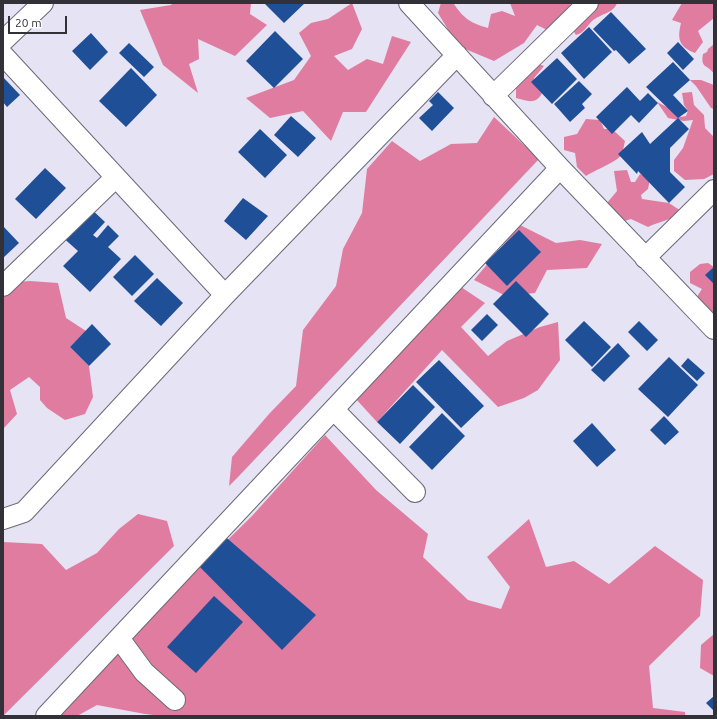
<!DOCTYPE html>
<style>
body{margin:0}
#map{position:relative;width:717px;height:719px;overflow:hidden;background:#e5e3f4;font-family:Ubuntu,sans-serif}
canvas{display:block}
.frame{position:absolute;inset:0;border:4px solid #323137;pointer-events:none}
.scale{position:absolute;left:8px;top:16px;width:59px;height:18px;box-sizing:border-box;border:2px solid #323137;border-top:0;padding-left:5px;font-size:12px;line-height:14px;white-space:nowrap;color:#323137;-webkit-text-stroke:3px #fff;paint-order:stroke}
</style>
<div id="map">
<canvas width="717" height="719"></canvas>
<div class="frame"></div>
<div class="scale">20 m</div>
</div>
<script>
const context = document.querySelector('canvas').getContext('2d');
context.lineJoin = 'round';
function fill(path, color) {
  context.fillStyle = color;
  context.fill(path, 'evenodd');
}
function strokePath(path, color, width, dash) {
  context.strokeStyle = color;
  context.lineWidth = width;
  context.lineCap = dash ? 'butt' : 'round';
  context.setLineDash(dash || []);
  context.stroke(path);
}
const forest = new Path2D(`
 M173 3H251L250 14 267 25 235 56 198 39 199 59 189 64 198 93 163 65 140 10 171 5Z
 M352 3 362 29 352 49 334 56 348 70 367 59 383 64 392 36 411 42 366 112H343L331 141 303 111 270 118 246 98 294 80 311 56 299 33 311 23 328 19Z
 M441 3 454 4C464 19 471 23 488 28L491 14 502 11 515 16 510 3H571L561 27 551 32 537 25 524 43 494 61 458 46 438 13Z
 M590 3H617C614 13 600 14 592 21 587 26 584 33 576 35L567 21Z
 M682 3H712L714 4V18L698 31 703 42 695 53C679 47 677 39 681 23L672 20Z
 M714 44V74C708 64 700 69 703 54L707 52 708 49Z
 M536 63 544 66 534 78 542 93C536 105 527 101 516 98V75Z
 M690 80H701L714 85V109L711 108 696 86Z
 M692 92 694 105 704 115 705 128 714 137V174L704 179 685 180 674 171V160L683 148 693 120 684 121 668 118 657 102 673 110 681 117 686 116 688 111 684 105 682 93Z
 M494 117 539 159 239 476 229 486 232 457 269 414 296 386 303 330 336 286 343 249 362 213 367 169 392 141 420 161 451 144 477 143Z
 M586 119 600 120 604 129H612L625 141C624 145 623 151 622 154 619 161 593 171 586 176L577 167 575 153 564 150V137L577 134Z
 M627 170 631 182H635L640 174 650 179 648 189 641 195 642 199 669 203 681 211C672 221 659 221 648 227L631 219 621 222 607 203 617 191 614 171Z
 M520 225 556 243 580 240 602 244 587 268 547 270 535 293 506 296 474 280Z
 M708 263 714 267V325L698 316V295L702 289 690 283V272L700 264Z
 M30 281 58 283 66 318 86 331 70 347 89 366 93 397 85 414 65 420 47 408 40 400V387L29 377 10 390 17 414 3 429V287L4 283Z
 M458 285 485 303 461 327 488 356 507 341 540 327 558 322 560 360 538 390 524 398 498 407 442 350 377 422 355 398Z
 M325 435 376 490 428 534 423 557 468 600 501 609 510 587 487 557 529 519 546 567 574 561 609 584 655 546 703 580 700 616 649 666 653 708 685 712V716H162L145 714 97 705 77 716H54L146 620 252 516Z
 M138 514 167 521 174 546 3 716V542L42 544 66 570 97 553 119 529Z
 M714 634V676L700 668 701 645Z`);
const building = new Path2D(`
 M264 3H305L284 23Z
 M611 12 646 49 629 64 616 50 614 51 593 29Z
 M589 27 612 52 584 79 561 53Z
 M275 31 303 59 274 88 246 61Z
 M91 33 108 52 90 70 72 51Z
 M678 42 694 59 683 70 667 53Z
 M129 43 154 67 144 77 119 53Z
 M557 58 577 79 552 104 531 82Z
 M673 62 690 80 673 95 688 111 678 118 646 87Z
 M131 68 157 95 126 127 99 101Z
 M3 77 20 95 7 107 3 102Z
 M579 81 592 94 582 104 585 108 570 122 554 104Z
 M627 87 640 101 648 93 658 103 639 123 631 115 612 134 596 117Z
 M438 92 454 108 432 131 419 118 433 105 429 101Z
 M291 116 316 138 298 157 274 135Z
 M678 118 689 129 670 148V172L685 187 669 203 638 171 637 174 618 154 642 132 650 144Z
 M260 129 287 155 265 178 238 152Z
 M45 168 66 188 36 219 15 199Z
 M243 198 268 216 246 240 224 221Z
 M88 206 105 222 93 235 97 238 108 225 119 236 108 247 121 259 90 292 63 266 78 251 60 235Z
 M3 226 19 243 3 258Z
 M519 230 541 252 507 286 485 263Z
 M135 255 154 274 132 296 113 277Z
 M714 267V284L705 275Z
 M157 278 183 303 161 326 134 301Z
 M516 281 549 314 526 337 493 304Z
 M487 314 498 325 482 341 471 330Z
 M584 321 611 347 592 367 565 340Z
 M639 321 658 340 647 351 628 332Z
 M92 324 111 344 89 366 70 347Z
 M618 343 630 356 604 382 591 370Z
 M669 357 698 385 668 417 638 389Z
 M688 358 705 373 697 381 681 366Z
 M439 360 484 406 461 428 416 382Z
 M413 385 435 407 400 444 377 422Z
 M442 413 465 436 432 470 409 447Z
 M664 416 679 432 665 445 650 430Z
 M592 423 616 450 597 467 573 441Z
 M221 533 316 615 282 650 193 560Z
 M214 596 243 622 196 673 167 647Z
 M714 696V711L706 703Z`);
const street = new Path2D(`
 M409 3 560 168 714 329
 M3 41 43 3
 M3 55 225 295
 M493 96 588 3
 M645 258 714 190
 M3 286 116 177
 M334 410 415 492
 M3 519 24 512 225 295 457 55
 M119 638 560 168
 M46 716 119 638 144 672 175 700`);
fill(forest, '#e07c9f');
fill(building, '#1f4f97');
strokePath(street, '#6b6977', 22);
strokePath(street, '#fff', 20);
</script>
